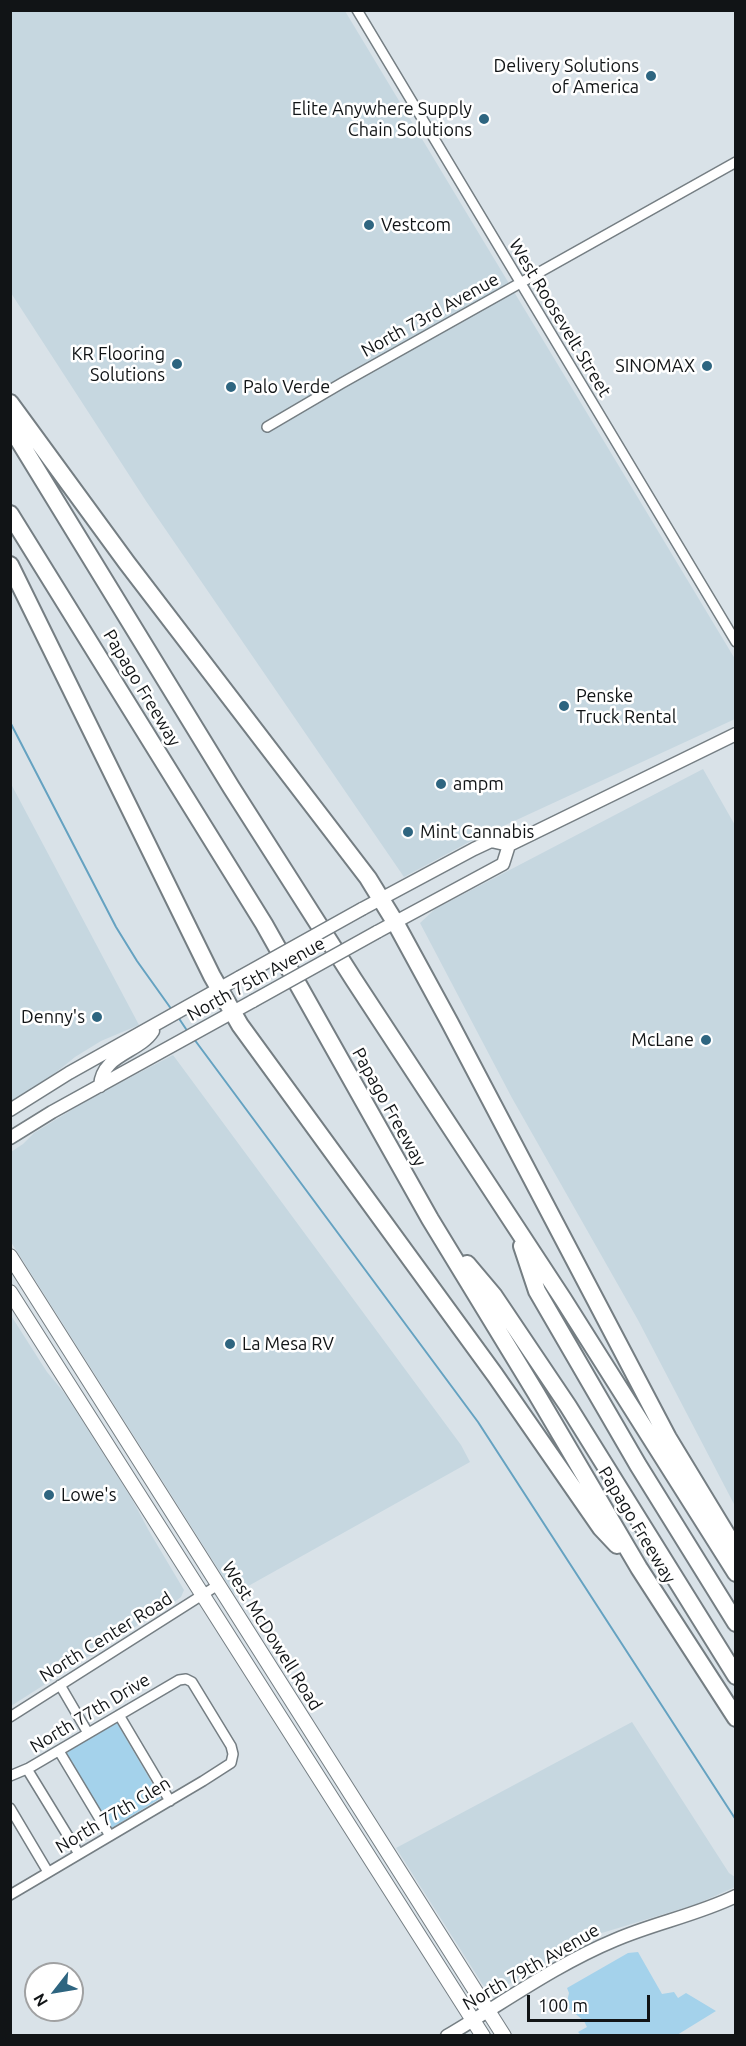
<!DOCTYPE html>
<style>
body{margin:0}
#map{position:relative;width:746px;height:2046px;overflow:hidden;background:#d9e2e8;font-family:Ubuntu,sans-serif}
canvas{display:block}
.frame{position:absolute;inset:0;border:12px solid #111416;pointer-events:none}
.north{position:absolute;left:24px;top:1962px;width:60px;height:60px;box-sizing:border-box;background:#fff;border:2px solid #a0a1a2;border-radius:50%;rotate:239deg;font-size:16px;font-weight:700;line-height:24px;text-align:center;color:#111416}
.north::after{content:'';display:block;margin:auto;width:21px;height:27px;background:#2e6580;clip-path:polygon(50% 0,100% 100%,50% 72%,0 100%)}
.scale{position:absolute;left:527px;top:1995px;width:123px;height:27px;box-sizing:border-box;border:3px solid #111416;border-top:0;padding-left:8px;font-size:18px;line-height:21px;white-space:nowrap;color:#111416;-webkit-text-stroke:4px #fff;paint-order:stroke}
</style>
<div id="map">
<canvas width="746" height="2046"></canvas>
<div class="frame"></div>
<div class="north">N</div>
<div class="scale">100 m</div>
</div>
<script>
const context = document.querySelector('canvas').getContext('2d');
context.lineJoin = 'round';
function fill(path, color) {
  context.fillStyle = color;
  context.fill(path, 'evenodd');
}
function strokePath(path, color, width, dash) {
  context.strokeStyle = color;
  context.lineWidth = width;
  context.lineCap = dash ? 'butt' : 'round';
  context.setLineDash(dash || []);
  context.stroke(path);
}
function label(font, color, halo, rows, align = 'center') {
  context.font = font + ' Ubuntu,sans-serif';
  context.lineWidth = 5;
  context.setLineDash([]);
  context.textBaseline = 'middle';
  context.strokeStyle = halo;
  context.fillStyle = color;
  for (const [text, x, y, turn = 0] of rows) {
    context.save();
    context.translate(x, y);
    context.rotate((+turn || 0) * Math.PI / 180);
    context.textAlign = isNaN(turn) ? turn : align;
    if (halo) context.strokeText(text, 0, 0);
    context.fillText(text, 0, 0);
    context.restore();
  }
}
const built = new Path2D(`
 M11 11H345L735 659V719L471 841 404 877 146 501 11 293Z
 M703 769 736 827 735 1506 638 1320 512 1098 420 923 435 909Z
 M10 782 139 1025 101 1041 75 1057 54 1074 11 1102Z
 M173 1055 461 1445 470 1462 234 1594 11 1242V1152L23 1144 34 1133 91 1098Z
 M10 1314 47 1372 66 1395 132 1499 149 1531 184 1590 181 1597 177 1600 11 1706Z
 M632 1722 729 1873 735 1877V1887L697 1904 592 1936 500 1989 495 1990 487 1988 483 1985 396 1848Z`);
const green = new Path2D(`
 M117 1723 161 1798 110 1829 65 1753Z
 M638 1952 662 1994 674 1992 678 1998 686 1993 716 2011 677 2035H581L578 2032 587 2027 584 2021 566 2006 569 1993 567 1988 628 1953Z`);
const stream = new Path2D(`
 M10 722 116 927 137 961 172 1010
 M178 1017 188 1032
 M194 1039 478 1422 736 1820`);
const street = new Path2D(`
 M357 10 736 642
 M267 427 342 383 736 162
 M60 1685 88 1733
 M119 1715 170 1801
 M10 1717 218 1585
 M59 1751 110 1836
 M27 1769 79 1854
 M10 1776 29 1768 179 1680 186 1679 192 1682 231 1746 233 1754 231 1763 203 1781 10 1895
 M10 1808 48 1872`);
const secondary = new Path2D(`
 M362 909 474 849 491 841 509 845 736 734
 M377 932 503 864 509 845
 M100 1086C102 1054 139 1053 153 1031
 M10 1110 69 1073 240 977
 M10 1138 52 1112 253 1001
 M447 2036C503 2003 555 1965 615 1940 654 1923 697 1915 736 1896`);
const primary = new Path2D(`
 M10 1256 504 2036
 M10 1292 483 2036`);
const highway = new Path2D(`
 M10 403 127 563 368 878 395 922 450 1023 668 1438 736 1550
 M10 426 231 787 354 980 563 1299 736 1573
 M10 514 264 924 430 1219 536 1393 639 1568 736 1718
 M10 565 212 976 240 1025 495 1375 601 1528 617 1545
 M522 1246 537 1291 638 1465 736 1623
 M467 1264 494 1296 568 1406 736 1676`);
const secondaryBridge = new Path2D(`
 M240 977 362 909
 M253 1001 377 932`);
const markers = [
 [651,76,6,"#2e6580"],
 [484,119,6,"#2e6580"],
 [369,225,6,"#2e6580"],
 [177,364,6,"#2e6580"],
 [707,366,6,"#2e6580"],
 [231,387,6,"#2e6580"],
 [564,706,6,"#2e6580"],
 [441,784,6,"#2e6580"],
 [408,832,6,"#2e6580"],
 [97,1017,6,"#2e6580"],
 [706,1040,6,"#2e6580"],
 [230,1344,6,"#2e6580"],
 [49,1495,6,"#2e6580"]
];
const poiNames = [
 ["Delivery Solutions",639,66,"right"],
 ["of America",639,87,"right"],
 ["Elite Anywhere Supply",472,109,"right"],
 ["Chain Solutions",472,130,"right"],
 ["Vestcom",381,225],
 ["KR Flooring",165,354,"right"],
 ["Solutions",165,375,"right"],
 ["SINOMAX",695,366,"right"],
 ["Palo Verde",243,387],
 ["Penske",576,696],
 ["Truck Rental",576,717],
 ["ampm",453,784],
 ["Mint Cannabis",420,832],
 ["Denny's",85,1017,"right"],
 ["McLane",694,1040,"right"],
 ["La Mesa RV",242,1344],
 ["Lowe's",61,1495]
];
const streetNames = [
 ["North 73rd Avenue",430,315,-29],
 ["West Roosevelt Street",560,318,59],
 ["Papago Freeway",142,688,59],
 ["North 75th Avenue",256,979,-29],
 ["Papago Freeway",389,1107,61],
 ["Papago Freeway",637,1525,59],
 ["West McDowell Road",272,1636,58],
 ["North Center Road",106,1637,-32],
 ["North 77th Drive",90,1713,-31],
 ["North 77th Glen",113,1815,-31],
 ["North 79th Avenue",531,1967,-30]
];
fill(built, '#c6d7e0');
fill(green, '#a4d2eb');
strokePath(stream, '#65a2c1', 2);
strokePath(street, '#757e83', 12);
strokePath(secondary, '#757e83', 15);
strokePath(primary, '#757e83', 16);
strokePath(highway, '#757e83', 20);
strokePath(street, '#fff', 9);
strokePath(secondary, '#fff', 12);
strokePath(primary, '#fff', 14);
strokePath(highway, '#fff', 16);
strokePath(secondaryBridge, '#757e83', 15, []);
strokePath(secondaryBridge, '#fff', 12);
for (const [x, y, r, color] of markers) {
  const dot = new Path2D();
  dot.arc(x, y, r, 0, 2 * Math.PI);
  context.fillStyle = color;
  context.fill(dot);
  strokePath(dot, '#fff', 2);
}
label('18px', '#111416', '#fff', poiNames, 'left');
label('18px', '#111416', '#fff', streetNames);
</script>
